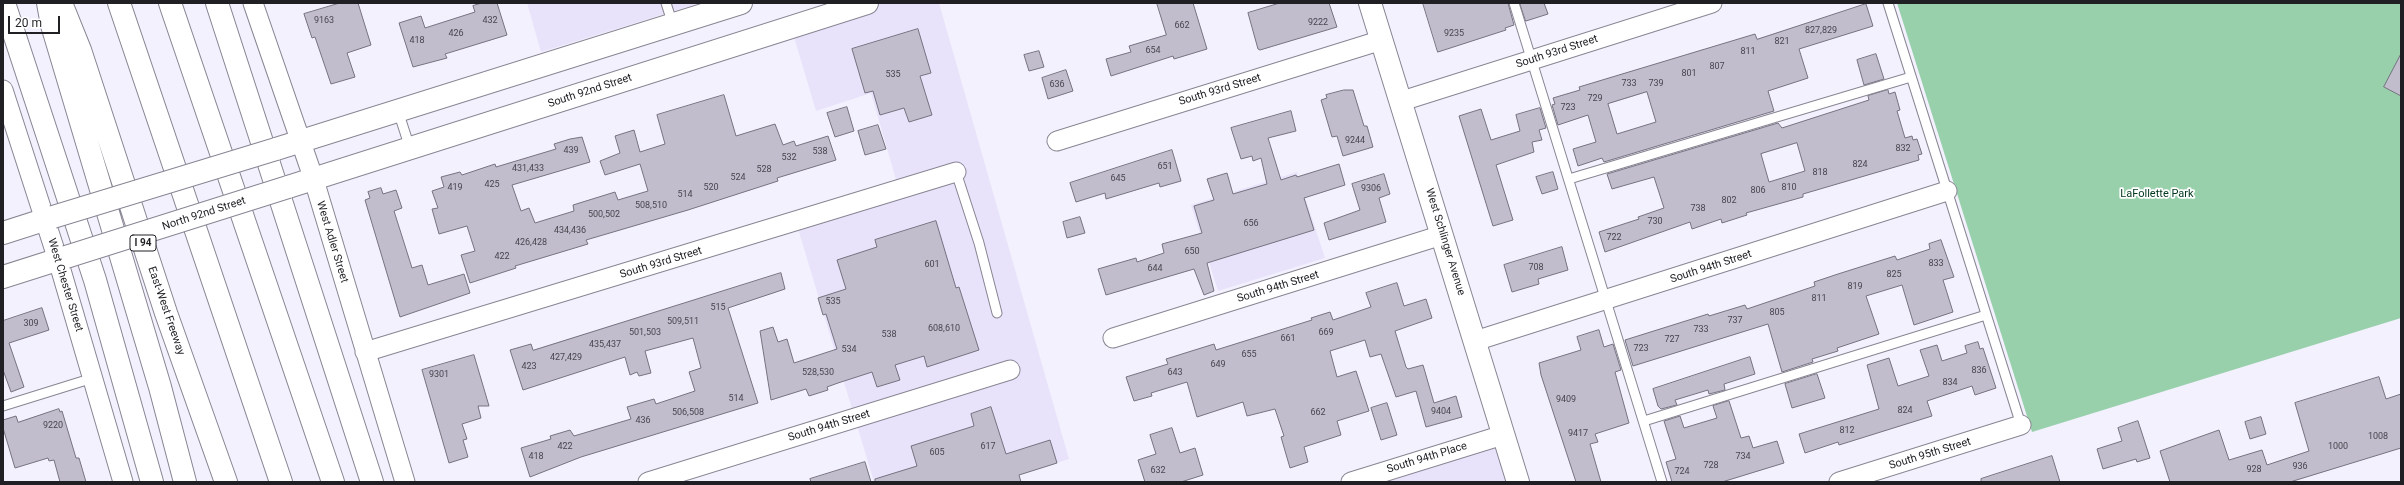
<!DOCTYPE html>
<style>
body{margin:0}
#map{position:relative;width:2404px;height:485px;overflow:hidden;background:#f4f1fe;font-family:Roboto,sans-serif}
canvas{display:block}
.frame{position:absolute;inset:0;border:4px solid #201f24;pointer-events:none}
.scale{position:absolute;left:8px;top:16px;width:52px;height:18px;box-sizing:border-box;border:2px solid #201f24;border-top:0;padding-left:5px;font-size:12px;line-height:14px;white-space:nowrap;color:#201f24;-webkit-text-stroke:3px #fff;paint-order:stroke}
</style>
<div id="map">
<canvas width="2404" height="485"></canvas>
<div class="frame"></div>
<div class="scale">20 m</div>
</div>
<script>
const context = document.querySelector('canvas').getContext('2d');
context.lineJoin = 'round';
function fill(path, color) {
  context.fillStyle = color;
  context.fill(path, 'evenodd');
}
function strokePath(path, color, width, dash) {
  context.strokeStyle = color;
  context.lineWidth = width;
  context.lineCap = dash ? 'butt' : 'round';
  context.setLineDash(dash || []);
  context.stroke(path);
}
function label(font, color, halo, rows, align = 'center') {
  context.font = font + ' Roboto,sans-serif';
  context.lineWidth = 3.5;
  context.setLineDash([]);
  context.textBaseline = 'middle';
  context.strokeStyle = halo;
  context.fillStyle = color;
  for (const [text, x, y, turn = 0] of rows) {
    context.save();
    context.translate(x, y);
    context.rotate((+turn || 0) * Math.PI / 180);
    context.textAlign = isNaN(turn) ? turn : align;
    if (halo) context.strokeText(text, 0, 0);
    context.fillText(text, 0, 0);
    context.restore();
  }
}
const built = new Path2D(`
 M527 3H700L541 52Z
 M867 3H939L1069 459 997 482H874L796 222 899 190 871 93 816 111 791 27Z
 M1297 172 1325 258 1218 291 1191 205Z
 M1503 435 1518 482H1351Z`);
const green = new Path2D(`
 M1897 3H2401V318L2032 432Z`);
const building = new Path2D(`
 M340 3H358L371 45 347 53 355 77 331 84 315 37 312 38 304 14Z
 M482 3H497L507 35 445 54 447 58 413 67 399 23 421 16 425 28 475 12 473 6Z
 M1157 3H1193L1207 49 1174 59 1173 56 1111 76 1106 59 1131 52 1129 46 1166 35Z
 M1280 3H1329L1337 27 1260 50 1258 49 1248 13Z
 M1423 3H1508L1514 25 1505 28 1506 30 1438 52Z
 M1520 3H1544L1548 14 1526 21Z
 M1866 4 1873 26 1799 49 1808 78 1768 91 1774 111 1604 162 1602 158 1578 166 1573 149 1596 142 1588 115 1558 125 1552 105 1555 104 1553 98 1580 90 1579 87 1755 34 1757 39ZM1647 92 1656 122 1617 134 1608 104Z
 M918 29 931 73 920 76 932 115 909 122 904 108 880 115 873 91 865 93 852 49Z
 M1039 51 1044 67 1029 71 1024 55Z
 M1876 54 1884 79 1864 85 1857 60Z
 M2401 54V96L2384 87Z
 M1066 70 1073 91 1048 99 1042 78Z
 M1344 90H1353L1364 126H1367L1373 147 1343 156 1337 136 1332 137 1321 100 1327 98 1326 95Z
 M1888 90 1889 94 1895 92 1900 110 1897 111 1905 138 1912 136 1913 140 1917 139 1922 154 1918 155 1919 160 1803 194V197L1746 213 1747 215 1722 223 1721 219 1692 229 1690 222 1605 252 1599 232 1639 219 1638 217 1664 208 1654 177 1612 189 1607 174 1778 123 1782 128 1869 100 1868 96ZM1797 143 1805 171 1769 182 1761 154Z
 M724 95 736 136 775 124 783 145 794 141 796 146 828 136 836 160 777 178 778 181 688 210 586 240 588 244 515 266 516 268 470 283 461 255 475 251 467 226 439 234 432 209 438 208 432 191 444 187 441 177 460 172 462 175 495 164 496 167 556 149 554 144 570 139 582 137 590 162 512 185 521 211 529 208 535 223 574 211 573 205 615 192 618 200 648 191 640 164 605 175 600 161 620 153 615 136 634 130 640 152 665 144 657 115Z
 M847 107 854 131 835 137 827 113Z
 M1540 108 1546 128 1539 130 1542 140 1532 142 1534 152 1496 165 1513 220 1493 226 1459 116 1481 109 1491 140 1520 131 1516 115Z
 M1291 111 1296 131 1268 138 1281 180 1296 175 1297 177 1339 164 1345 185 1304 198 1314 230 1207 263 1214 291 1204 295 1194 269 1106 295 1098 269 1136 258 1137 262 1164 253 1162 244 1202 233 1194 206 1214 200 1207 179 1227 173 1233 194 1267 184 1261 158 1253 161 1252 156 1241 159 1231 128Z
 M878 125 886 149 865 155 858 131Z
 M1172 150 1181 181 1160 187 1159 183 1106 199 1105 193 1076 202 1070 183Z
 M1553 172 1558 189 1542 194 1536 177Z
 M1384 174 1390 194 1379 198 1386 222 1329 240 1324 223 1360 210 1352 184Z
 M381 188 383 194 396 190 402 208 394 211 412 268 422 265 428 285 464 274 470 293 400 317 365 200 370 198 368 192Z
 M1080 217 1085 233 1067 238 1063 222Z
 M936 221 956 288 959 287 979 350 927 367 924 356 895 365 900 380 877 387 872 372 838 383 827 387 828 390 809 396 806 389 771 400 760 331 773 327 778 342 787 339 794 363 837 349 826 314 823 315 818 298 846 289 837 260 877 247 875 240Z
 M1941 240 1954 277 1943 280 1953 312 1914 325 1902 285 1866 296 1879 334 1837 348 1838 351 1812 359 1813 362 1782 372 1768 324 1633 366 1625 340 1708 314 1709 316 1745 305 1747 309 1815 286 1814 282 1838 274 1895 256 1897 260 1930 249 1929 244Z
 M1562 247 1568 270 1538 279 1539 284 1512 292 1504 265Z
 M781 273 785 289 728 308 758 403 581 457 530 477 521 448 551 439 550 436 570 430 574 436 631 419 627 407 654 399 656 404 695 391 689 372 701 368 693 338 645 351 651 373 639 376 637 372 630 375 625 357 523 390 510 350 531 344 533 350Z
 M1397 283 1404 306 1426 299 1432 318 1395 331 1406 367 1408 369 1423 365 1434 403 1456 396 1462 417 1426 427 1416 391 1396 397 1381 354 1370 357 1365 340 1330 351 1337 377 1356 371 1369 411 1337 421 1341 435 1304 447 1308 462 1290 468 1281 437 1284 436 1275 409 1247 416 1243 402 1197 417 1187 382 1151 393 1152 396 1134 401 1126 377 1168 364 1166 359 1214 344 1216 350 1312 320 1311 318 1330 312 1333 320 1371 307 1366 293Z
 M42 308 49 330 9 343 24 387 11 392 3 370V321Z
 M1599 330 1604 347 1613 344 1621 370 1615 372 1629 423 1595 434 1598 442 1590 444 1601 482H1576L1541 375 1539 363 1581 350 1577 337Z
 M1978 342 1980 349 1983 348 1996 388 1975 395 1972 386 1927 401 1932 416 1839 445 1838 442 1805 453 1799 434 1879 409 1867 365 1889 358 1898 386 1929 376 1920 350 1937 345 1942 361 1967 353 1965 346Z
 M474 355 489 406H478L481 418 462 424 467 439 463 440 468 457 449 463 422 370Z
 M1750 357 1755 374 1724 384 1725 390 1709 394 1708 390 1675 400 1677 405 1661 409 1658 406 1653 389Z
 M1817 374 1825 398 1792 408 1785 384Z
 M2379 377 2386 399 2401 394V448L2290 482H2170L2160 451 2219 430 2229 460 2262 450 2267 465 2309 451 2295 403Z
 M1729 401 1741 438 1749 436 1753 448 1777 441 1784 463 1722 482H1672L1666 462 1676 459 1664 421 1680 416 1684 428 1717 418 1713 406Z
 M1387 403 1397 435 1381 440 1371 408Z
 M991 407 1006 454 1050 440 1057 463 1019 475 1021 482H875V479L917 466 911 446 974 426 971 414Z
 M59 409 60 412 62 411 76 458H79L86 482H60L54 460 49 461 48 458 15 468 3 428V420L16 416 18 422Z
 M2261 417 2266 434 2250 439 2245 422Z
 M2138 421 2150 458 2137 462 2136 459 2103 469 2097 449 2122 441 2118 428Z
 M1172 428 1180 453 1195 448 1203 475 1181 482H1145L1138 460 1156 454 1150 435Z
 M2052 456 2060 482H1981V479Z
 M865 462 871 482H811L810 479Z`);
const service = new Path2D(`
 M666 3 673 25
 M1514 3 1662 482
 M1888 3 2021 425
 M398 111 410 148
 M956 172 979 243 997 313
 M1569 179 1911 77
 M3 406 93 378
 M1644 421 1986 315`);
const minor = new Path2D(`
 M253 3 314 180 405 482
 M3 90 58 260 123 482
 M1402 101 1712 3
 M1057 141 1382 40
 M1113 338 1442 235
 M1475 341 1947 191
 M365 352 956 172
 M648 482 1010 370
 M1351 482 1503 435
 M1839 482 2021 425`);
const tertiary = new Path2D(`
 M1370 3 1518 482
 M276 149 741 3
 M288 187 867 3
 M3 233 53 217
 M3 277 66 257`);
const motorway = new Path2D(`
 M4 3 95 280 152 482
 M48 3 52 25 160 387 185 482
 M61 3 80 50 166 313 226 482
 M119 3 281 482
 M170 3 333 482
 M217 3 372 482`);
const tertiaryBridge = new Path2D(`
 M53 217 276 149
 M66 257 288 187`);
const numberNames = [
 ["9163",324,21],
 ["432",490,21],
 ["9222",1318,23],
 ["662",1182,26],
 ["827,829",1821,31],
 ["426",456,34],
 ["9235",1454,34],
 ["418",417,41],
 ["821",1782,42],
 ["654",1153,51],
 ["811",1748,52],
 ["807",1717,67],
 ["801",1689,74],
 ["535",893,75],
 ["733",1629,84],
 ["739",1656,84],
 ["636",1057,85],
 ["729",1595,99],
 ["723",1568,108],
 ["9244",1355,141],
 ["832",1903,149],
 ["439",571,151],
 ["538",820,152],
 ["532",789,158],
 ["824",1860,165],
 ["651",1165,167],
 ["431,433",528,169],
 ["528",764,170],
 ["818",1820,173],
 ["524",738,178],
 ["645",1118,179],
 ["425",492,185],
 ["419",455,188],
 ["520",711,188],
 ["810",1789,188],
 ["9306",1371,189],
 ["806",1758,191],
 ["514",685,195],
 ["802",1729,201],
 ["508,510",651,206],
 ["738",1698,209],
 ["500,502",604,215],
 ["730",1655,222],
 ["656",1251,224],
 ["434,436",570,231],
 ["722",1614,238],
 ["426,428",531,243],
 ["650",1192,252],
 ["422",502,257],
 ["833",1936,264],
 ["601",932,265],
 ["708",1536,268],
 ["644",1155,269],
 ["825",1894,275],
 ["819",1855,287],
 ["811",1819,299],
 ["535",833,302],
 ["515",718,308],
 ["805",1777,313],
 ["737",1735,321],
 ["509,511",683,322],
 ["309",31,324],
 ["608,610",944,329],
 ["733",1701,330],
 ["501,503",645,333],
 ["669",1326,333],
 ["538",889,335],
 ["661",1288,339],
 ["727",1672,340],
 ["435,437",605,345],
 ["723",1641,349],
 ["534",849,350],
 ["655",1249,355],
 ["427,429",566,358],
 ["649",1218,365],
 ["423",529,367],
 ["836",1979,371],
 ["528,530",818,373],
 ["643",1175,373],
 ["9301",439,375],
 ["834",1950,383],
 ["514",736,399],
 ["9409",1566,400],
 ["824",1905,411],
 ["9404",1441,412],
 ["506,508",688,413],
 ["662",1318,413],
 ["436",643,421],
 ["9220",53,426],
 ["812",1847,431],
 ["9417",1578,434],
 ["1008",2378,437],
 ["422",565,447],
 ["617",988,447],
 ["1000",2338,447],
 ["605",937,453],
 ["418",536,457],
 ["734",1743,457],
 ["728",1711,466],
 ["936",2300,467],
 ["928",2254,470],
 ["632",1158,471],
 ["724",1682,472]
];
const shields = [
 [143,243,26]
];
const shieldNames = [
 ["I 94",143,243]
];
const streetNames = [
 ["South 93rd Street",1557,52,-18],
 ["South 93rd Street",1220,90,-17],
 ["South 92nd Street",590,91,-18],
 ["North 92nd Street",204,214,-18],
 ["West Adler Street",332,242,73],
 ["West Schlinger Avenue",1445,242,73],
 ["South 93rd Street",661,263,-17],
 ["South 94th Street",1711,267,-18],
 ["West Chester Street",65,285,73],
 ["South 94th Street",1278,287,-17],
 ["East-West Freeway",166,311,71],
 ["South 94th Street",829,426,-17],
 ["South 95th Street",1930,454,-17],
 ["South 94th Place",1427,458,-17]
];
const parkNames = [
 ["LaFollette Park",2157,194]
];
fill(built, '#e8e3fa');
fill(green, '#98d0ac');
fill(building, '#c1bdcd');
strokePath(building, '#767280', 1);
strokePath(service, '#898593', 11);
strokePath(minor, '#898593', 21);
strokePath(tertiary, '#898593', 24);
strokePath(motorway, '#898593', 24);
strokePath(service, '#fff', 9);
strokePath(minor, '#fff', 19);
strokePath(tertiary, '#fff', 22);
strokePath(motorway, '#fff', 22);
strokePath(tertiaryBridge, '#898593', 24, []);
strokePath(tertiaryBridge, '#fff', 22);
label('9px', '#48464e', null, numberNames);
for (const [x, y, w] of shields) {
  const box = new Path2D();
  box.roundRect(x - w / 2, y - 8, w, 16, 3);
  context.fillStyle = '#fff';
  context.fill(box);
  strokePath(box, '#201f24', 1);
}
label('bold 10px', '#201f24', null, shieldNames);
label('11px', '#201f24', '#fff', streetNames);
label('11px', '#00361c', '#fff', parkNames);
</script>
